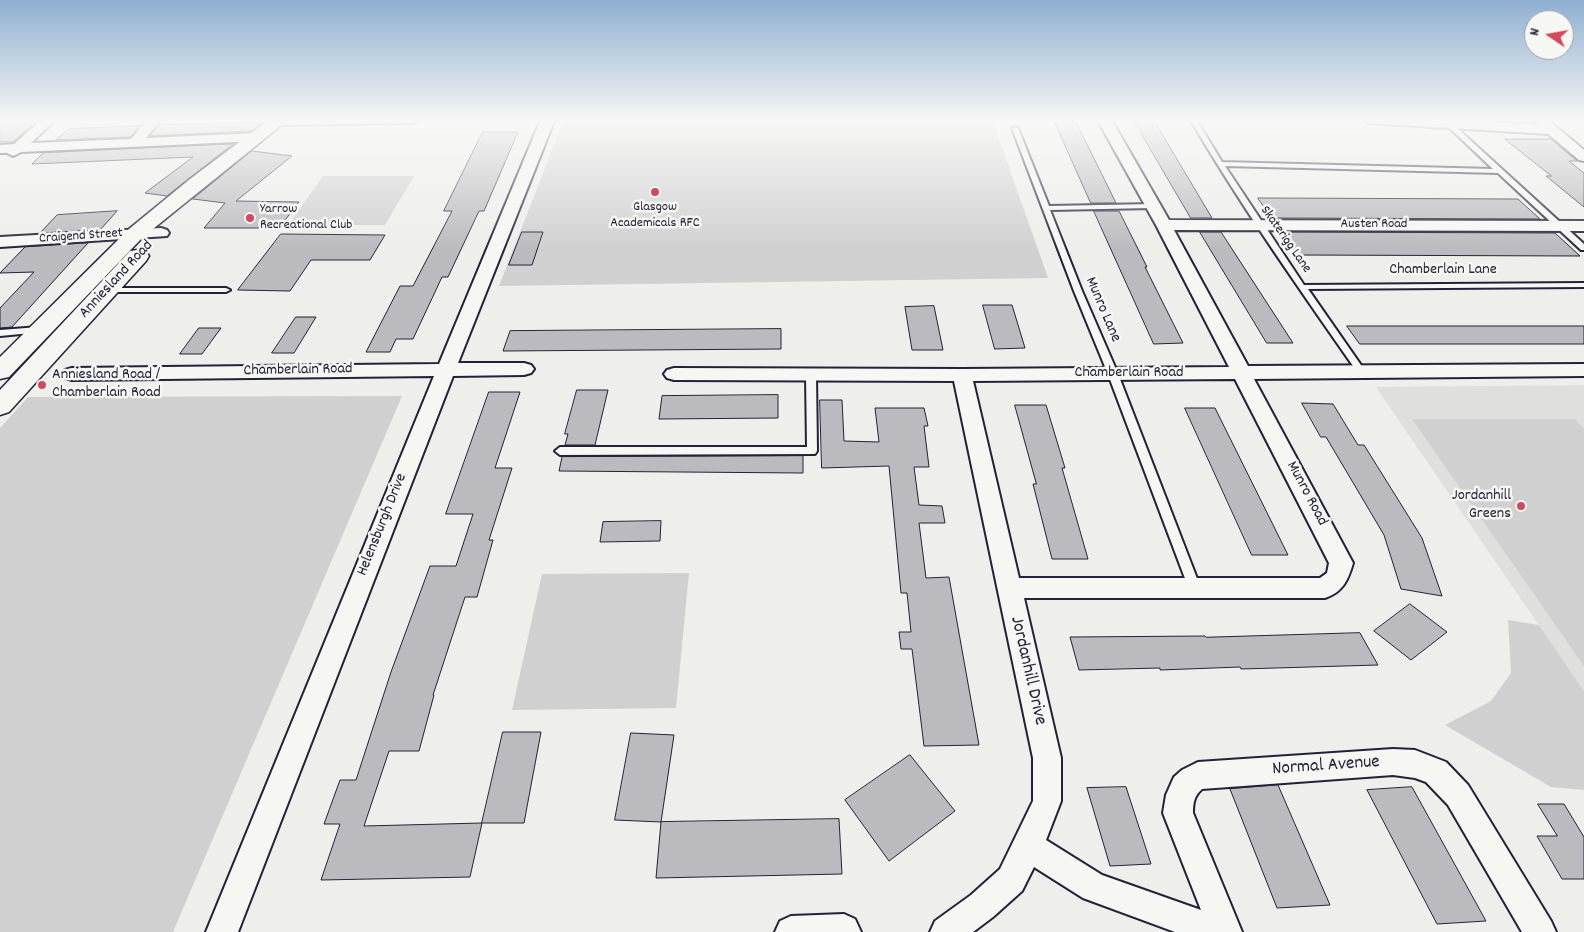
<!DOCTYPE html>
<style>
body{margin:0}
#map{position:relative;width:1584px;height:932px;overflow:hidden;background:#eeeeeb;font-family:Dekko,sans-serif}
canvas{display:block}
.north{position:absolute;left:1524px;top:10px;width:50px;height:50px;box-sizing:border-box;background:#f6f6f2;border:1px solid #a1a1a9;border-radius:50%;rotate:282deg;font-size:14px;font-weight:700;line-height:20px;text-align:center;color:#22223b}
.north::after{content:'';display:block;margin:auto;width:18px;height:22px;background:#d1495b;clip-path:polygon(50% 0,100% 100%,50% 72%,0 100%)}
</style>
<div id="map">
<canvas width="1584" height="932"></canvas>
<div class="north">N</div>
</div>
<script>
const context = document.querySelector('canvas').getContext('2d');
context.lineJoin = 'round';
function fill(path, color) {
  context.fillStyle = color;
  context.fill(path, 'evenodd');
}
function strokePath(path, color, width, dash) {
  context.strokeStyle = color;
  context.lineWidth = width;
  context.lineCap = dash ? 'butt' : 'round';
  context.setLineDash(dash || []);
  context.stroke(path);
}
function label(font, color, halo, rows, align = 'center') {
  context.font = font + ' Dekko,sans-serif';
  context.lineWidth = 5;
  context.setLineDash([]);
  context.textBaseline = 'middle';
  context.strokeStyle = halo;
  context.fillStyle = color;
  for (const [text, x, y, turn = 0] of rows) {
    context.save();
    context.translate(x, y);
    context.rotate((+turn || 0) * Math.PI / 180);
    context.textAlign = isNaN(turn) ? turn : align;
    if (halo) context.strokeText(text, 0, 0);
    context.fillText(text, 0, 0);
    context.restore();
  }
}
const built = new Path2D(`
 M1584 385V691L1376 387Z`);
const green = new Path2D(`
 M564 119H992L1048 278 499 286Z
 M323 176H414L385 225H288Z
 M402 396 173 932H0V428L28 397Z
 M1412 419H1575L1584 429V666Z
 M689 573 676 708 512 710 542 574Z
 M1508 620 1539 625 1584 691V790L1551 787 1445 725 1491 701 1511 673Z`);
const building = new Path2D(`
 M0 119H39L13 142H0Z
 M1133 119H1153L1212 218H1191Z
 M1054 120H1075L1116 203H1091Z
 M263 122 250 131 150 136 159 125Z
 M140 126 130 137 56 140 68 129Z
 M483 132H518L484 211H479L448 277H442L413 339H396L390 352H366L400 286H413L452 211H444Z
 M1505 139H1551L1577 161H1569L1584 173V207L1546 176H1551Z
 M233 144 167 196 145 193 193 157 32 164 43 153Z
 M252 151 292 156 236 201 299 202 279 228H204L225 203 193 199Z
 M1258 198 1518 199 1540 219 1272 218Z
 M117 211 100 230 40 233 57 215Z
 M1094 211H1119L1147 267H1145L1183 343 1154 344Z
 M522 232H543L532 265H509Z
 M1200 232H1221L1293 343H1267Z
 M1281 232 1555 233 1580 256 1297 255Z
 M281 234 385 235 370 260H311L290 291 238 290Z
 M88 243 12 327 0 328V308L34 272 0 273 25 247Z
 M983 305H1012L1025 348 995 349Z
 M934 306 943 350H912L905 307Z
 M296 317H316L294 353H272Z
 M1347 326H1584V344H1360Z
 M199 328H221L202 354H180Z
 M781 329V349L503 351 510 331Z
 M577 390H608L595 445H565L568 434H565Z
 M489 392H520L495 468H512L489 540H493L477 597H465L433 695H434L419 751H389L364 826 482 823 470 877 321 880 340 824H324L340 780H356L391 672 430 566H456L473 514H446Z
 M778 395V418L659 419 662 396Z
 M820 400H842L844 441 879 442 875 408H924L928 426H924L929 467H914L919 505 942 506 945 523H919L926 578 949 577 979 745 924 746 912 649H901L899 632H911L907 593H901L889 466 822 468Z
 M1302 403 1333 404 1358 445H1364L1422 538 1442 596 1401 589 1384 535 1326 437H1321Z
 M1015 405H1046L1065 468H1062L1088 559H1052L1033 484H1036Z
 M1185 408H1215L1288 555H1252Z
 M803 456V473L559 471 562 457Z
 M661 521 660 541 600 542 603 522Z
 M1410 604 1447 632 1411 660 1374 631Z
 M1360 633 1378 665 1241 669 1240 667 1160 670V668L1079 670 1070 637 1205 636 1206 637Z
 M503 732H541L524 823H482Z
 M631 733 674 735 661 822 615 820Z
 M910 755 955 811 889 861 845 800Z
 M1278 785 1330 905 1277 908 1230 789Z
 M1126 787 1151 864 1110 866 1087 788Z
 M1412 787 1486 921 1437 924 1367 790Z
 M1538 804H1564L1584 837V879H1562L1537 836H1557Z
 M839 819 842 874 656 878 661 822Z`);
const lane = new Path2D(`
 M1190 119H1196L1222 162 1493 169 1440 119H1447L1584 244V250H1581L1498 173 1225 166 1304 285 1584 283V287L1308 289 1365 371 1364 373H1358C1300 290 1241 206 1190 119Z
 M1013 127 1018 128 1049 206 1153 204 1157 206 1153 208 1050 210 1082 291 1118 374 1201 589 1199 592 1195 594 1191 592 1189 589 1108 374 1074 291 1012 128Z
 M105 288H226L230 290 226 292H108L104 290Z
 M39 327 43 330 42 332 0 336V330Z
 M811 372 816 375 817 451 815 454 560 455 555 451 560 447H807L806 375Z`);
const street = new Path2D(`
 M42 119H56L31 143 131 139 148 119H161L146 138 258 133 265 137 258 141 21 152 13 156 7 153H0V145L14 144Z
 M272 119H419L413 123 278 125 273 124Z
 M541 119H555L458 363H524L531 365 534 369 531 373 524 375 453 376 238 932H206L434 376 72 380 65 378 62 374 65 370 72 368 439 364Z
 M1097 119H1111L1169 220 1584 221V231L1174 230 1248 366 1584 364V376L1254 379 1353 563C1348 580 1343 592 1325 598H1024L1061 758V801L1046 840 1102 875 1201 910 1163 813 1166 795 1174 777 1182 770 1198 762 1393 749 1415 750 1446 762 1468 785 1551 921 1556 932H1522L1448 805 1426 782 1415 778 1393 775 1202 789C1194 796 1193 803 1193 813L1242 932H1175L1083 898 1034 867 1022 891 993 917 973 932H930L935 921 971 895 1000 869 1033 801V758L954 381 674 380 667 378 664 374 667 370 674 368 962 369 1229 367 1156 225ZM1235 379 1329 563 1327 573 1320 578H1019L973 381Z
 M1362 119H1440L1538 125 1535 122 1537 119H1547L1584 150V161L1579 160 1548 134 1368 123Z
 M161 228 167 230 169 233 167 236 0 247V237Z
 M844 914 855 919 861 932H775L780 921 791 916Z`);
const secondary = new Path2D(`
 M270 119H289L143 237 9 377 0 379V357L129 229 190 179Z
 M138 250 146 251 149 256 146 261 9 412 0 415V390L130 251Z`);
const markers = [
 [655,192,5,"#d1495b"],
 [250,218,5,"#d1495b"],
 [42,385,5,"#d1495b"],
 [1521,506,5,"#d1495b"]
];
const farPoinames = [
 ["Glasgow",655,208],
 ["Academicals RFC",655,224],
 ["Yarrow",260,210,"left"],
 ["Recreational Club",260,226,"left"]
];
const farStreetnames = [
 ["Austen Road",1374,225],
 ["Craigend Street",81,237,-4],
 ["Skaterigg Lane",1285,240,55]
];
const streetNames = [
 ["Chamberlain Lane",1443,271],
 ["Anniesland Road",117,280,-47],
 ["Munro Lane",1102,310,67],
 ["Chamberlain Road",298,371,-1],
 ["Chamberlain Road",1129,374],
 ["Munro Road",1306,494,62],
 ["Helensburgh Drive",383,525,-68]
];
const poiNames = [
 ["Anniesland Road /",52,376],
 ["Chamberlain Road",52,394],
 ["Jordanhill",1511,497,"right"],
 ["Greens",1511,515,"right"]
];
const nearStreetnames = [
 ["Jordanhill Drive",1027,671,77],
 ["Normal Avenue",1326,767,-4]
];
fill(built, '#dfdfde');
fill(green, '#d0d0d1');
fill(building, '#bbbbbf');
strokePath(building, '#22223b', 1);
strokePath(lane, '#22223b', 4);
strokePath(street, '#22223b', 4);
strokePath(secondary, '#22223b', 3);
fill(lane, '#f6f6f2');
fill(street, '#f6f6f2');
fill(secondary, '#f6f6f2');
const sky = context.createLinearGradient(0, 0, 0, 250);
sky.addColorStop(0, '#8eafd1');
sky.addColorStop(0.48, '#f7f7f6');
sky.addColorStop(1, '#f7f7f600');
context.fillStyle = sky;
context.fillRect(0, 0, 1584, 250);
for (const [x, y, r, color] of markers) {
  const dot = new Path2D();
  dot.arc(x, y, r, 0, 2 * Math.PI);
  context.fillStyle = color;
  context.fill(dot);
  strokePath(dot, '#f6f6f2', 2);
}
label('14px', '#22223b', '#f6f6f2', farPoinames);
label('14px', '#22223b', '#f6f6f2', farStreetnames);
label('16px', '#22223b', '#f6f6f2', streetNames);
label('16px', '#22223b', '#f6f6f2', poiNames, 'left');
label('19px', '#22223b', '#f6f6f2', nearStreetnames);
</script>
